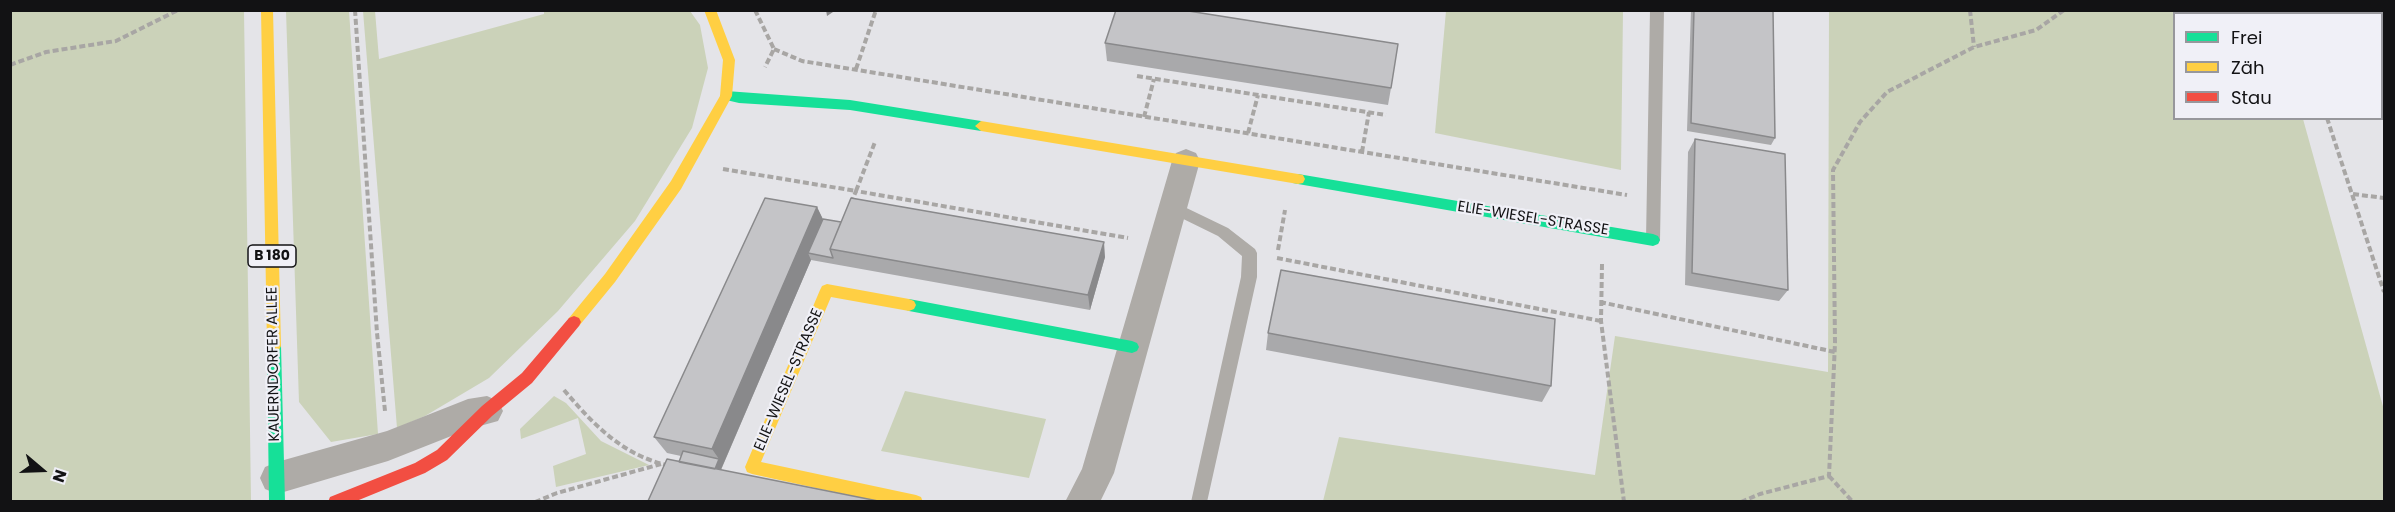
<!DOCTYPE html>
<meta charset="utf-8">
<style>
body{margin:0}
#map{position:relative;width:2395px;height:512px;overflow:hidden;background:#e4e4e8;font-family:Poppins,sans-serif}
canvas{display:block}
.frame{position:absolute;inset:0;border:12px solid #121214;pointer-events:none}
.legend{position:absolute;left:2173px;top:12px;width:210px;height:108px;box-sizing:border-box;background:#f0f0f7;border:2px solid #97979c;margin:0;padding:8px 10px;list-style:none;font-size:18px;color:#121214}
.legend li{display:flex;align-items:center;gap:12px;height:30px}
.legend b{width:30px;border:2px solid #97979c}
.north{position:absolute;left:12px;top:440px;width:60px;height:60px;-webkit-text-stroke:4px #f0f0f7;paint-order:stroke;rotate:109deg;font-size:16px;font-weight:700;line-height:24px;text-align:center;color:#121214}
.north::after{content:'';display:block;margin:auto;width:21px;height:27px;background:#121214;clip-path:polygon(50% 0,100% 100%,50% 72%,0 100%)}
</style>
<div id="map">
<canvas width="2395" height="512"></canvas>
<div class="frame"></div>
<ul class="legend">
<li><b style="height:8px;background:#16e098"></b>Frei</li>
<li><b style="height:8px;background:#ffcf43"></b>Zäh</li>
<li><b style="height:8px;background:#f24e42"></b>Stau</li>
</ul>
<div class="north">N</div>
</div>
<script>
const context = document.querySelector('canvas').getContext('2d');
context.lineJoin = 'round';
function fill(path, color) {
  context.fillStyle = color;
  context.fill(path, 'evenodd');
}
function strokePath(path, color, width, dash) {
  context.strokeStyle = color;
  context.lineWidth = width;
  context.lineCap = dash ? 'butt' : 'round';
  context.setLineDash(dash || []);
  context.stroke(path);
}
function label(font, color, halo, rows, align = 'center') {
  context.font = font + ' Poppins,sans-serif';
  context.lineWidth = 4.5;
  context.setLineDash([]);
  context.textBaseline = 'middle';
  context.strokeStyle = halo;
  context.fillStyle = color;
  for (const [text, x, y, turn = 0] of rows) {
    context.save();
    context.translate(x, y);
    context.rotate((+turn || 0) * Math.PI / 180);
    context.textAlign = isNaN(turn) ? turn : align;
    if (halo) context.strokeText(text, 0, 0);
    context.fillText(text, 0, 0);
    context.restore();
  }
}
const green = new Path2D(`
 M10 11H244L251 501H11Z
 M286 11H349L378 434 331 442 299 402Z
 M363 11H375L379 59 544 14V11H690L700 25 708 68 692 128 635 221 558 311 489 378 425 416 397 428Z
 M1446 11H1623L1621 170 1435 133Z
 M1829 11H2273L2274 13 2174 14V118L2303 119 2384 410V501H1323L1339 437 1595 475 1615 336 1828 372Z
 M905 391 1046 419 1029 478 881 451Z
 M554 396 566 403 601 441 649 465 556 487 553 466 586 454 578 418 521 439 520 429Z`);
const path = new Path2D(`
 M355 10 377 333 385 411
 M755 10 774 49 765 67
 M1970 10 1974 47
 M2291 10 2292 14
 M774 49 802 61 1627 195
 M10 65 46 52 116 41 178 10
 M856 69 876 10
 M1137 76 1386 115
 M1144 117 1154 79
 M2327 118 2384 292
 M1248 133 1258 95
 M1362 152 1369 112
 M723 169 856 191 875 142
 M2353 194 2384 198
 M851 203 856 191 1128 238
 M1278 250 1285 210
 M1277 258 1601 321
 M1602 264 1601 321 1624 502
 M1600 302 1835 352
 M564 390C593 424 622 455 667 465
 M1829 476 1853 502
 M535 502 557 493 661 464
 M1741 502 1760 494 1829 476 1835 343 1833 170 1860 122 1887 92 1974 47 2036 30 2064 10`);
const lane = new Path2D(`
 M1650 10H1664L1660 240 1658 244H1648L1646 240Z
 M1172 201 1228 228 1255 249 1257 253V277L1207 502H1191L1241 277 1242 256 1218 236 1167 211 1165 207 1167 203Z`);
const street = new Path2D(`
 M1186 149 1196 153 1200 161 1114 473 1100 502H1065L1082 469 1172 161 1176 153Z
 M487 396 498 401 503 411 498 421 469 429 388 461 277 494 265 489 260 478 265 467 277 462 387 431 468 399Z`);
const fast = new Path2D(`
 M726 91 850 100 981 121 987 126 981 131 850 110 739 103 722 99 720 96 722 93Z
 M1298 174 1653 234 1658 236 1660 240 1658 244 1653 246 1298 184 1293 183 1291 179 1293 175Z
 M909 299 1132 341 1137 343 1139 347 1137 351 1132 353 909 311 904 309 902 305 904 301Z
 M274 340 279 342 281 346 285 502H269L267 346 269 342Z`);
const slow = new Path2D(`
 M261 10H273L281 346 279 350 274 352 269 350 267 346Z
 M704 10H716L735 60 732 96 681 189 615 282 579 326 574 328 569 326 567 322 569 318 605 274 671 181 720 96 723 60Z
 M981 121 1298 174 1303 175 1305 179 1303 183 1298 184 981 131 975 126Z
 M827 284 909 299 914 301 916 305 914 309 909 311 831 297 761 462 916 495 921 497 923 502H880L752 474 747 472 745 467 820 290 822 286Z`);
const jam = new Path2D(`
 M574 316 579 318 581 322 579 326 532 383 492 416 447 460 425 473 354 502H328L330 497 415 463 437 450 482 406 522 373 569 318Z`);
const wall = new Path2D(`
 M1691 10H1773L1775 138 1771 145 1687 131Z
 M1105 43 1391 88 1388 105 1107 61Z
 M1695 139 1788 290 1779 301 1685 285 1688 152Z
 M817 207 823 219 841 222 1105 257 1090 310 811 260 721 470 679 462 681 456 667 453 654 437Z
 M1268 333 1551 386 1542 402 1266 350Z`);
const shadedWall = new Path2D(`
 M826 10H836L827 16Z
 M817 207 826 226 808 253 811 260 716 481 712 476 719 459 712 449Z
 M1104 242 1105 257 1090 310 1088 295Z`);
const building = new Path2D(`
 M1116 10H1182L1398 44 1391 88 1105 43Z
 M1694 10H1773L1775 138 1691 123Z
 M1695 139 1785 154 1788 290 1692 273Z
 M765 198 817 207 712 449 654 437Z
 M851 198 1104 242 1088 295 830 249Z
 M823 219 841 222 830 249 833 258 808 253Z
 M1281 270 1555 319 1551 386 1268 333Z
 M683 451 719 459 715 469 679 462Z
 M667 459 878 501H648Z`);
const shields = [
 [272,256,48]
];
const shieldNames = [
 ["B 180",272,256]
];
const streetNames = [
 ["ELIE-WIESEL-STRASSE",1533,219,9],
 ["KAUERNDORFER ALLEE",274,364,-91],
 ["ELIE-WIESEL-STRASSE",789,380,-67]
];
fill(green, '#cbd2b9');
strokePath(path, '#a8a6a4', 4, [6, 3]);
fill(lane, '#aeaba7');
fill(street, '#aeaba7');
fill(fast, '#16e098');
fill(slow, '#ffcf43');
fill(jam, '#f24e42');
fill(wall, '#a9a9ab');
fill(shadedWall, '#89898b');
fill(building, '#c4c4c7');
strokePath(building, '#89898b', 1.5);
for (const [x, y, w] of shields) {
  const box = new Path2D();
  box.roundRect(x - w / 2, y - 11, w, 22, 4.5);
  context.fillStyle = '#f0f0f7';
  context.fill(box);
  strokePath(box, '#121214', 1.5);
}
label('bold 14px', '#121214', null, shieldNames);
label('15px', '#121214', '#f0f0f7', streetNames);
</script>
